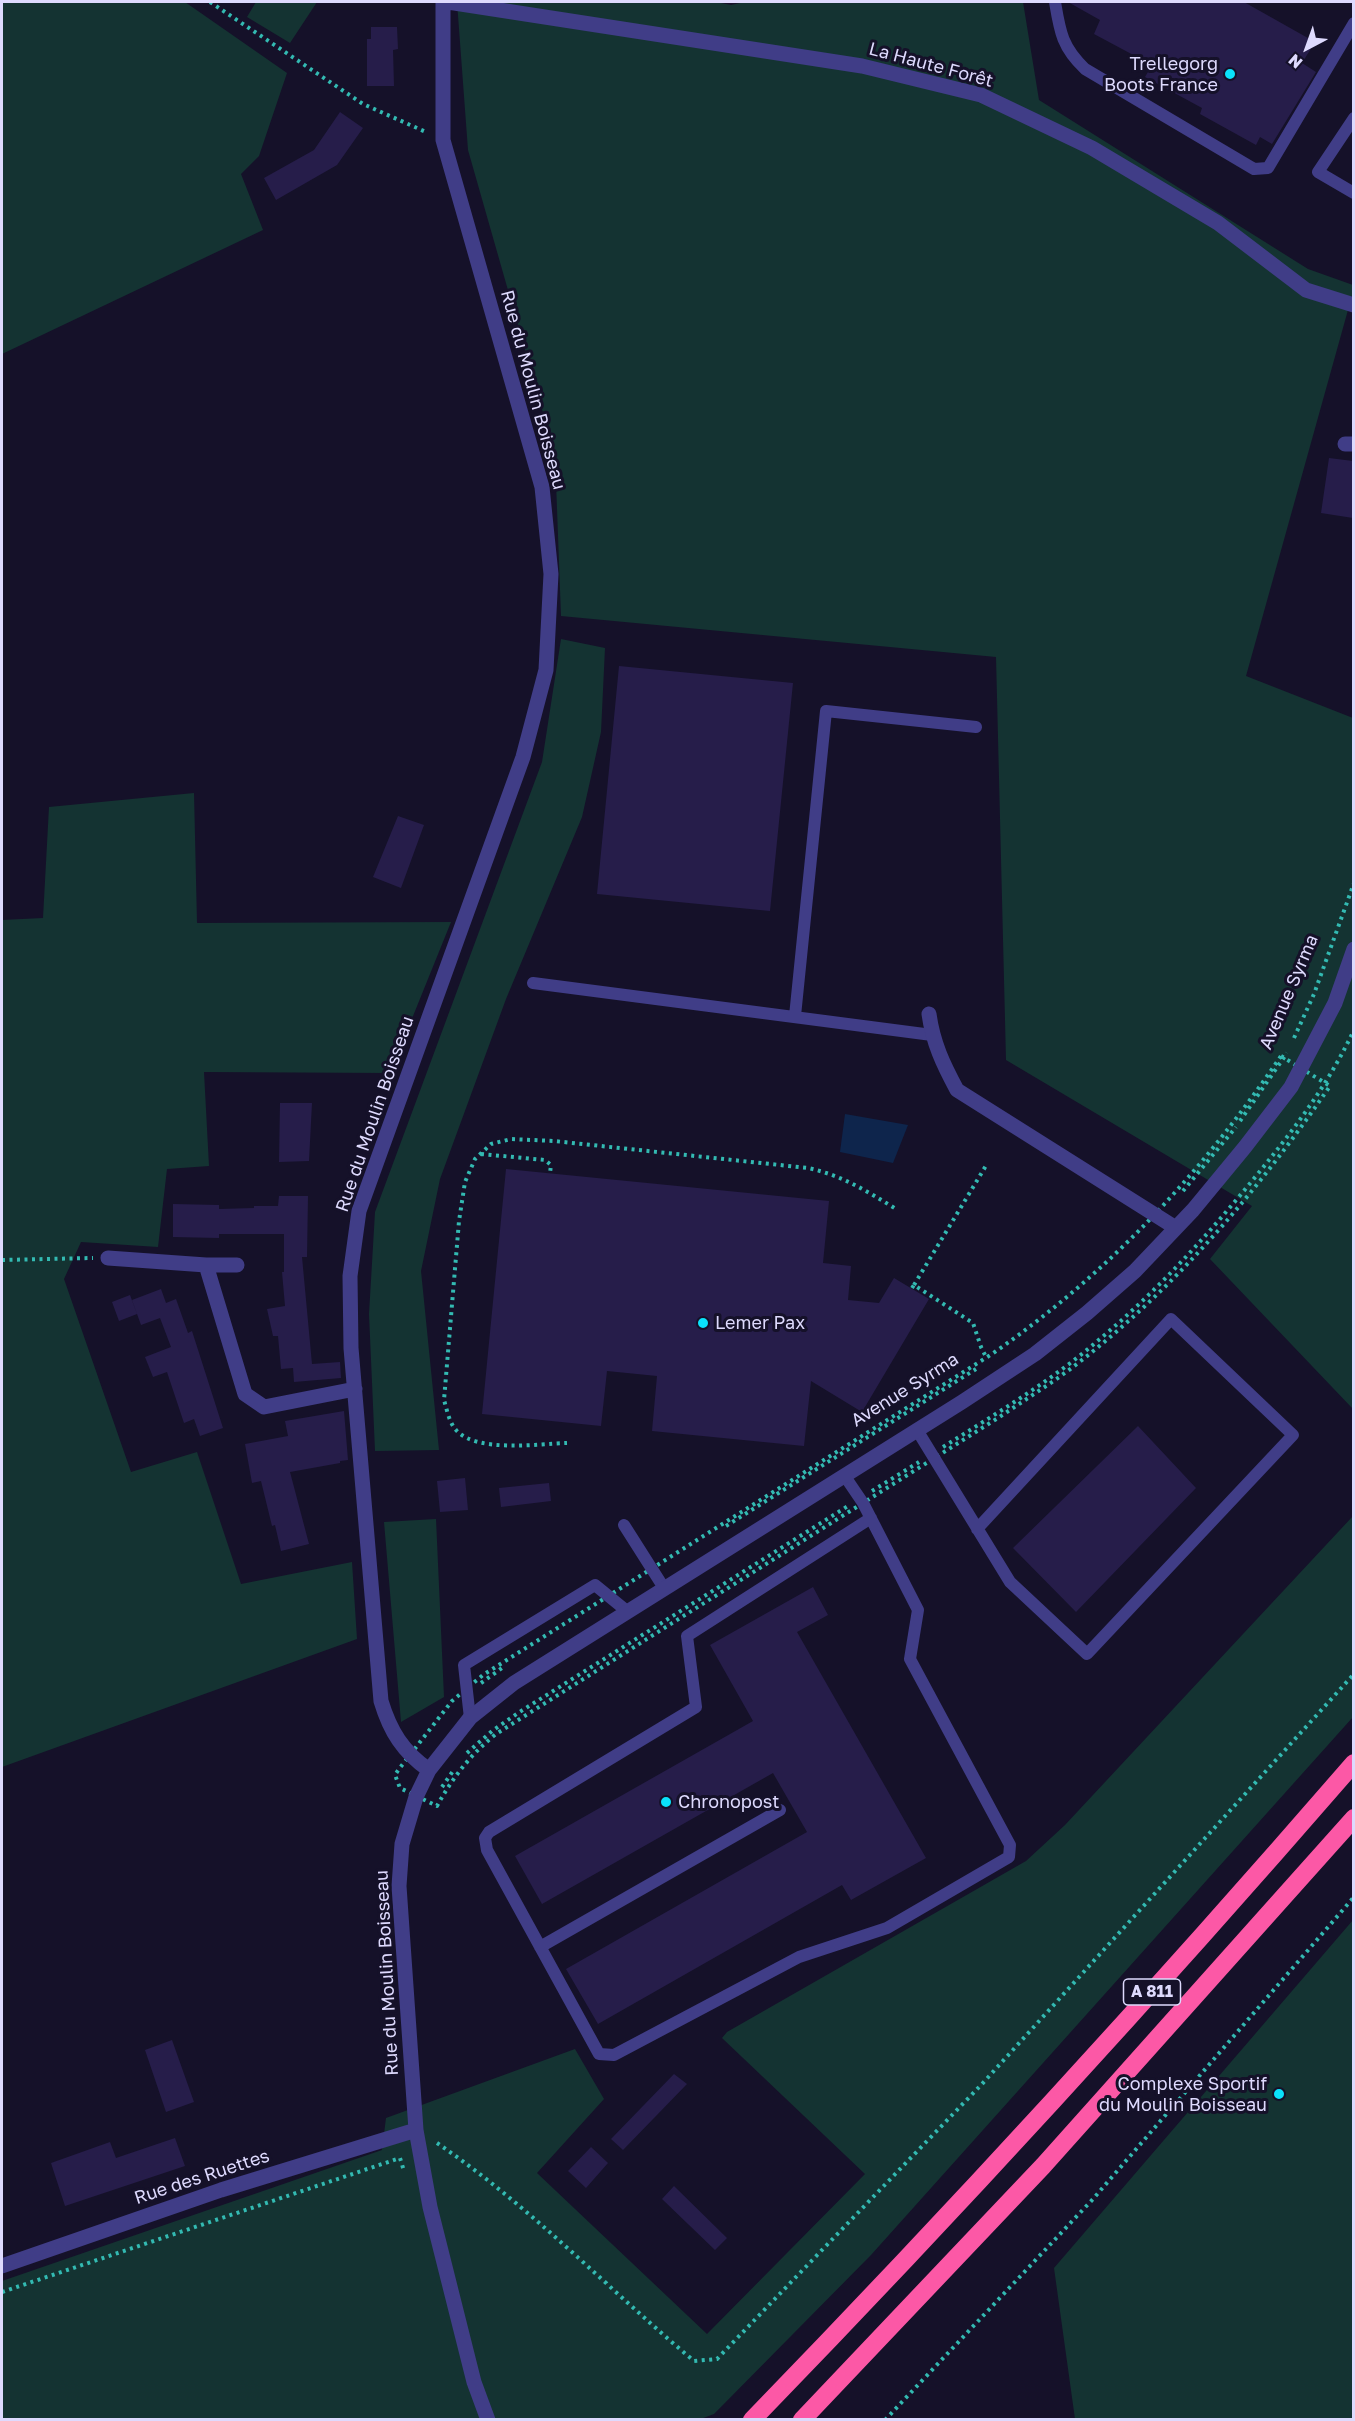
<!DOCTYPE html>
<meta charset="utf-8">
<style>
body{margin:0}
#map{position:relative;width:1355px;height:2421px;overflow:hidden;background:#151129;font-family:"Golos Text",sans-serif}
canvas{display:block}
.frame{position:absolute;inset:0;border:3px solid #dedafe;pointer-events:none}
.north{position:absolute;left:1277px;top:18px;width:60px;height:60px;-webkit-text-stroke:4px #151129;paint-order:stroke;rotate:221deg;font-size:16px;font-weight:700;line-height:24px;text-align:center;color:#dedafe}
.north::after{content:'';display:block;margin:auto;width:21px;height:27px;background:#dedafe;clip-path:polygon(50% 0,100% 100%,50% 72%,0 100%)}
</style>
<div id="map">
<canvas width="1355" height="2421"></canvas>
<div class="frame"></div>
<div class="north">N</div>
</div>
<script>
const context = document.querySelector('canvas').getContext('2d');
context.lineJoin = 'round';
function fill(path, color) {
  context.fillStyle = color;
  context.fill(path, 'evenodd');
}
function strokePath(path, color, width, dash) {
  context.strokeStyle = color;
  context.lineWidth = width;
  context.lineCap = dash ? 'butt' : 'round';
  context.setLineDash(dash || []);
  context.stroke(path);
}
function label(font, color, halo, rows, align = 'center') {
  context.font = font + ' "Golos Text",sans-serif';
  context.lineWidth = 6;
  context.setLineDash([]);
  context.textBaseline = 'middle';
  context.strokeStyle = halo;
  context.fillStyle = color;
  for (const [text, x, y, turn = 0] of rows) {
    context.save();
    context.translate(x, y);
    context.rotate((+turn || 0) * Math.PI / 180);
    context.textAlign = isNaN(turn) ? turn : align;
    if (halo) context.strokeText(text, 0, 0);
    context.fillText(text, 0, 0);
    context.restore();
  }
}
const green = new Path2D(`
 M2 2H185L287 73 259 156 241 174 263 230 2 354Z
 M256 2H317L290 43 247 17Z
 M457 2H716L731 5 745 2H1023L1039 100 1308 269 1353 285V292L1246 676 1353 718V1409L1210 1259 1252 1206 1006 1060 996 657 561 616 555 455 468 150Z
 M561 639 605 648 601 732 582 817 506 999 440 1179 421 1271 439 1450 375 1451 369 1314 375 1212 542 762Z
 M194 793 197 923 451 922 390 1073 204 1072 209 1166 167 1169 158 1247 81 1242 64 1279 131 1472 197 1452 241 1584 352 1562 357 1639 2 1767V920L43 918 49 807Z
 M1353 1516V1717L871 2255 714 2414 698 2420 2 2419V2281L382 2150 386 2118 575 2049 604 2099 537 2173 707 2334 865 2174 722 2038 727 2032 1026 1861 1065 1825Z
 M436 1519 444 1697 401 1722 384 1522Z
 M1353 1920V2419H1075L1054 2268Z`);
const water = new Path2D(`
 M845 1114 908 1125 893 1163 840 1152Z`);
const building = new Path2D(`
 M1068 2H1244L1315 42 1302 63 1316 72 1272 144 1260 137 1256 145 1200 114 1202 108 1145 77 1152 65 1094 34 1100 20Z
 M371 27H397L398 49 393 50 394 86H367V39H371Z
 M340 112 363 128 337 165 276 200 264 178 314 150Z
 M1329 458 1353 461V518L1321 513Z
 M619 666 793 683 770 911 597 894Z
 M398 816 424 825 401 888 373 877Z
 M280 1103H312L309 1161 279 1162Z
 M506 1169 829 1201 823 1263 851 1266 848 1300 879 1303 894 1278 929 1299 862 1412 811 1381 804 1446 652 1431 657 1376 607 1371 601 1426 482 1414Z
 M279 1196H308L307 1257H302L312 1364 340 1362 341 1378 294 1382 293 1368 281 1369 278 1336H273L267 1309 285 1306 282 1272H284V1234H219V1238L173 1237V1204L219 1205V1209L254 1208V1206H278Z
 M161 1289 166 1303 176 1299 188 1333 192 1331 223 1428 200 1436 194 1419 184 1423 167 1372 153 1377 145 1357 171 1347 160 1318 141 1325 132 1300Z
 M130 1295 137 1314 119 1321 112 1302Z
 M344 1411 348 1460 340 1461V1463L290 1472 309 1544 281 1551 275 1525 272 1526 261 1481 252 1483 245 1444 288 1436 285 1421Z
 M1138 1426 1196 1488 1076 1612 1013 1548Z
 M465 1478 468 1510 440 1512 437 1481Z
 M549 1483 551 1501 501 1507 499 1488Z
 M813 1587 828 1615 797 1632 926 1858 851 1900 842 1885 598 2024 566 1969 807 1832 773 1773 542 1904 515 1856 753 1721 710 1645Z
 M172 2040 194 2102 166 2112 145 2050Z
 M674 2074 687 2084 623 2150 611 2139Z
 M175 2138 185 2166 65 2206 51 2163 110 2142 116 2158Z
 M591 2147 608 2163 586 2188 568 2171Z
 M674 2186 727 2238 715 2250 662 2199Z`);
const path = new Path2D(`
 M210 2 363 104 426 132
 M1294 1038 1314 994 1354 883
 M1281 1056 1330 1086C1258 1191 1175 1289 1073 1367 1049 1385 1023 1401 998 1418L496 1734C471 1754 453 1777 437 1806L400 1788 395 1775 399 1769 452 1701 483 1675 992 1354C1110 1272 1200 1175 1281 1056Z
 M1240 1121 1287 1053
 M481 1154 545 1160 551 1165 550 1173
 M1183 1191 1236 1127
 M2 1260 93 1258
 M914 1285 987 1164
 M912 1288 914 1285 973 1323 981 1347 986 1357
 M567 1443C538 1444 476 1453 456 1430 449 1422 447 1410 444 1400L459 1221 465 1182 475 1159 491 1144 511 1139 554 1141 808 1168C841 1175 867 1191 896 1209
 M943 1447C997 1413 1053 1380 1101 1338 1157 1291 1206 1237 1252 1181 1292 1132 1327 1087 1354 1030
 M872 1491 919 1462
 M726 1526 976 1369
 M481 1683 502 1668
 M467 1753 492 1731 518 1713 848 1506
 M442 1787 453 1771
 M437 2143C530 2206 608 2289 694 2361L717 2359 982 2084 1354 1674
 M2 2292 400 2158 404 2171
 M885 2420 1093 2199 1354 1897`);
const service = new Path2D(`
 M1055 2C1060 32 1062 47 1085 69L1254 169 1268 168 1354 23
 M1354 118 1318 172 1354 193
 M533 983 932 1035
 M795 1016 826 711 976 727
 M917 1430 1010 1582 1087 1654 1293 1435 1171 1319 977 1529
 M844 1475 863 1503 918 1610 910 1659 1010 1845 1009 1857 887 1928 799 1957 614 2055 599 2054 487 1850 485 1838 489 1832 696 1707 687 1636 871 1518
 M624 1525 664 1588
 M470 1718 464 1665 595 1585 628 1612
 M540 1947 780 1810`);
const minor = new Path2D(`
 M443 2V140L542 487 551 574 546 670 523 757 359 1211 350 1276 351 1348 381 1701C390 1731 403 1752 429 1770L416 1797 402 1844 399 1886 416 2130 430 2207 474 2382 488 2420
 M448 2 862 66 981 95 1092 148 1218 223 1306 290 1354 305
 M1345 444H1354
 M929 1014C933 1043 943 1064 957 1090L1176 1228
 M108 1258 206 1265 245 1394 264 1407 355 1389
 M206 1265H237
 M429 1770 470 1718 514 1683 962 1402 1035 1354 1087 1313 1135 1271 1193 1210 1245 1147 1291 1087 1335 1003 1354 949
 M2 2266 221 2190 416 2130`);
const motorway = new Path2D(`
 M752 2420C959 2207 1159 1988 1354 1763
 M802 2420 1043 2166 1354 1818`);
const markers = [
 [1230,74,6,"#0ae2fb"],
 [703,1323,6,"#0ae2fb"],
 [666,1802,6,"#0ae2fb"],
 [1279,2094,6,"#0ae2fb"]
];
const shields = [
 [1152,1992,57]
];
const shieldNames = [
 ["A 811",1152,1992]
];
const poiNames = [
 ["Trellegorg",1218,64],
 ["Boots France",1218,85],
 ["Lemer Pax",715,1323,"left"],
 ["Chronopost",678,1802,"left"],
 ["Complexe Sportif",1267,2084],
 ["du Moulin Boisseau",1267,2105]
];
const streetNames = [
 ["La Haute Forêt",931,65,15],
 ["Rue du Moulin Boisseau",533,390,75],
 ["Avenue Syrma",1289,992,-67],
 ["Rue du Moulin Boisseau",375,1114,-71],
 ["Avenue Syrma",905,1390,-32],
 ["Rue du Moulin Boisseau",387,1973,-93],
 ["Rue des Ruettes",202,2177,-18]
];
fill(green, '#143332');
fill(water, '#0e254c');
fill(building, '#261d4a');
strokePath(path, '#33bab2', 4, [3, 4.5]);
strokePath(service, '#403d87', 12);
strokePath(minor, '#403d87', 15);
strokePath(motorway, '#fc58a6', 18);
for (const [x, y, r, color] of markers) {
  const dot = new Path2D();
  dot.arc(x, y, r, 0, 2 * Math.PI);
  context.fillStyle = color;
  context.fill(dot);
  strokePath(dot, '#151129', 2);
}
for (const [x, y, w] of shields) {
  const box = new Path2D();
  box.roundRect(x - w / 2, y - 13, w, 26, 4.5);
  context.fillStyle = '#151129';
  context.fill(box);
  strokePath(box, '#dedafe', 1.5);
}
label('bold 16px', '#dedafe', null, shieldNames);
label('18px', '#dedafe', '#151129', poiNames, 'right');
label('18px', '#dedafe', '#151129', streetNames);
</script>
